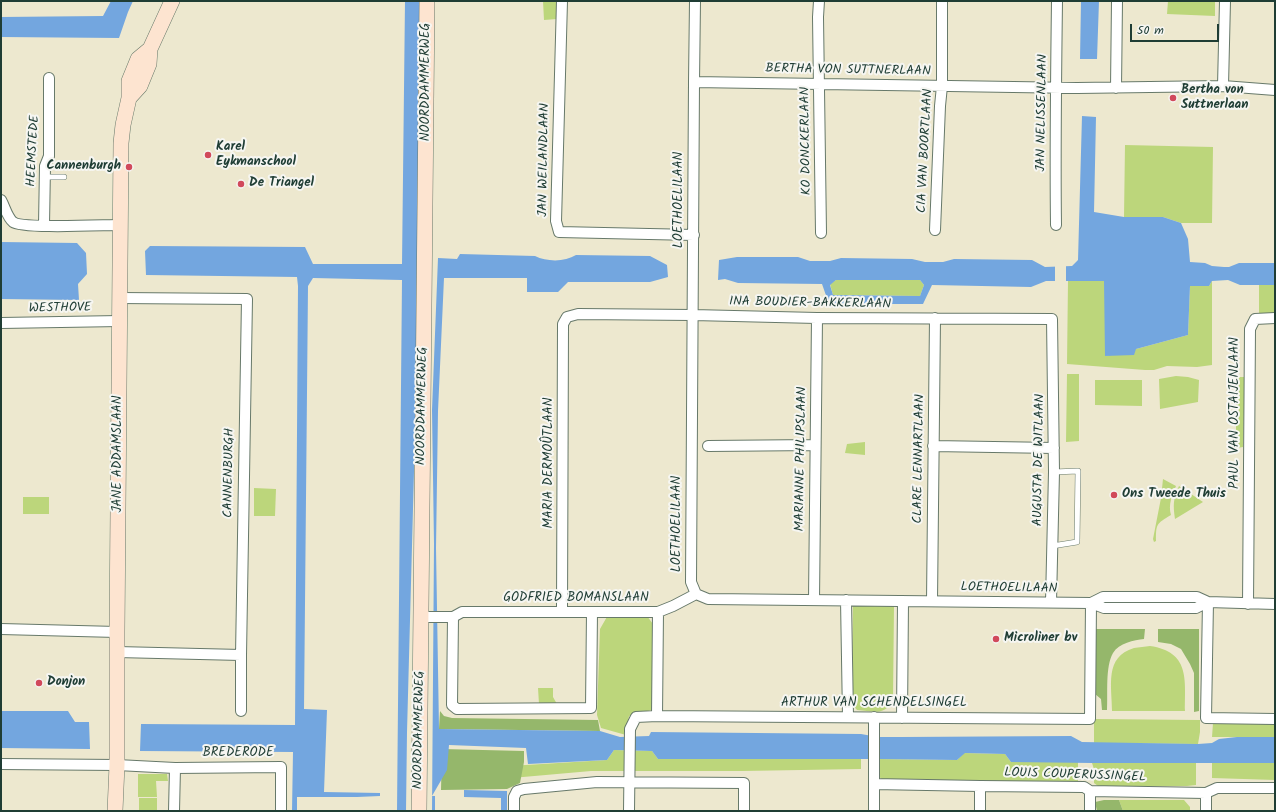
<!DOCTYPE html>
<meta charset="utf-8">
<style>
body{margin:0}
#map{position:relative;width:1276px;height:812px;overflow:hidden;background:#ede8cf;font-family:Kalam,sans-serif}
canvas{display:block}
.frame{position:absolute;inset:0;border:2px solid #1f3d34;pointer-events:none}
.scale{position:absolute;left:1130px;top:24px;width:89px;height:18px;box-sizing:border-box;border:2px solid #1f3d34;border-top:0;padding-left:5px;font-size:12px;line-height:14px;white-space:nowrap;color:#1f3d34;-webkit-text-stroke:3px #f6f6f2;paint-order:stroke}
</style>
<div id="map">
<canvas width="1276" height="812"></canvas>
<div class="frame"></div>
<div class="scale">50 m</div>
</div>
<script>
const context = document.querySelector('canvas').getContext('2d');
context.lineJoin = 'round';
function fill(path, color) {
  context.fillStyle = color;
  context.fill(path, 'evenodd');
}
function strokePath(path, color, width, dash) {
  context.strokeStyle = color;
  context.lineWidth = width;
  context.lineCap = dash ? 'butt' : 'round';
  context.setLineDash(dash || []);
  context.stroke(path);
}
function label(font, color, halo, rows, align = 'center') {
  context.font = font + ' Kalam,sans-serif';
  context.lineWidth = 4;
  context.setLineDash([]);
  context.textBaseline = 'middle';
  context.strokeStyle = halo;
  context.fillStyle = color;
  for (const [text, x, y, turn = 0] of rows) {
    context.save();
    context.translate(x, y);
    context.rotate((+turn || 0) * Math.PI / 180);
    context.textAlign = isNaN(turn) ? turn : align;
    if (halo) context.strokeText(text, 0, 0);
    context.fillText(text, 0, 0);
    context.restore();
  }
}
const green = new Path2D(`
 M543 1H557V19L544 20Z
 M1168 1H1215V16L1167 14Z
 M1125 145 1213 147 1212 223H1181L1163 217H1124Z
 M836 280H920L924 285 920 296 833 295 830 284Z
 M1068 281H1105V356L1136 349 1188 335 1190 286H1209L1212 281V365L1197 367 1167 366 1154 370H1145L1067 364Z
 M1259 285H1275V316L1259 315Z
 M1067 374H1079V441L1066 442Z
 M1176 376 1188 377 1199 380 1198 402 1160 409 1159 379Z
 M1236 377H1245L1243 447 1237 448 1236 446Z
 M1095 380H1142V406L1095 405Z
 M865 442V455L845 453 847 444Z
 M1163 479 1176 486C1172 495 1168 505 1171 515 1156 524 1156 524 1156 541L1154 542 1153 539 1161 498Z
 M1179 486 1203 502 1175 519C1173 505 1173 499 1179 486Z
 M254 488 276 489 275 516H254Z
 M23 497H49V514H23Z
 M853 605 894 606 893 700C884 717 873 711 857 710L852 704Z
 M608 615 647 616 653 624 652 710 629 716 626 735 601 728 597 715 600 629Z
 M1150 646C1190 652 1185 679 1185 711H1112C1112 686 1104 657 1134 648 1139 647 1145 647 1150 646Z
 M538 688H553V697L557 704H539Z
 M1094 719 1200 720V732L1198 744 1094 743Z
 M1213 723 1275 724V737H1212Z
 M614 750 652 751 658 759H861V769L742 771H591L489 780 461 769 607 760Z
 M964 753 1005 754 1011 762H1078V783L1023 781 887 783 878 776V759L957 760Z
 M1092 763H1196V785L1187 786H1098L1094 783V769Z
 M1212 763H1275V780L1212 778Z
 M138 774H167L168 781H156L157 797H138Z
 M139 798H157V811H139Z
 M1119 800H1184L1190 807V811H1123Z`);
const forest = new Path2D(`
 M1095 629H1145L1144 639C1134 640 1119 643 1113 653 1105 667 1108 694 1107 710H1102L1101 699 1095 694Z
 M1158 629H1199V711L1194 712V673L1190 664 1181 649 1171 644 1158 642Z
 M440 711 444 716 452 718 598 720 600 731 439 729Z
 M442 749 524 751V762L520 783 507 789 441 790Z
 M1104 800H1119L1123 811H1097L1095 802Z`);
const water = new Path2D(`
 M111 1H133L128 12 119 38 1 37V17L103 16Z
 M405 1H422L421 211 407 732 406 811H397L402 280 313 278 308 286 304 709 327 710 324 792 380 793V796L357 797H297V811H292L293 752 140 751 141 724 295 725 298 286 297 277 146 275 145 251 150 246 305 247 313 264H402Z
 M1081 1H1099L1097 59H1080Z
 M1082 116 1096 117 1094 212 1124 217H1163L1181 223 1188 239 1190 262 1205 263 1212 266 1224 267H1229L1239 263H1275V285H1240L1228 280 1212 281 1209 286H1190L1188 335 1136 349 1134 355 1105 356 1104 281H1046L1031 287 932 285 923 304H829L822 284 738 283 725 279 718 280 719 260 737 257H798L810 261H830L841 258 912 259 925 262H943L954 259 1032 260 1045 267 1072 266 1078 260ZM836 280H920L924 285 920 296 833 295 830 285Z
 M1 242 77 243 86 253 87 274 78 284 79 300 1 299Z
 M460 254 535 256C547 262 565 262 576 255L650 256 667 265 668 277 650 282H568L558 292H527V278H444L438 411 436 548 439 729 600 731 620 737 649 736 651 732 861 734 878 737H902L1071 736 1082 742 1198 744 1212 743 1219 739 1237 737H1275V763H1092L1011 762 1005 754 965 753 957 760 878 759H658L652 751 614 750 607 760 528 764 526 748 449 745 447 770 432 796H435V811H432L434 544 432 410 438 258 457 259Z
 M1 711H68L75 722H89L90 749 1 748Z
 M464 790 507 791V811H501V798L464 797Z`);
const pier = new Path2D(`
 M1055 264H1066V283H1055Z`);
const lane = new Path2D(`
 M44 177H64
 M1052 546 1077 542 1078 471 1054 472`);
const street = new Path2D(`
 M562 1 556 221 559 232 694 235
 M695 1 694 82 1077 88 1223 86 1275 90
 M819 1 818 17 821 233
 M694 82 691 582 696 594 708 599 1091 603 1104 608H1196L1208 602
 M1223 86 1225 1
 M1116 88 1117 1
 M1 200C5 207 7 217 13 222 22 229 103 225 120 225
 M44 225 45 166 49 156V78
 M1056 225C1055 150 1056 76 1057 1
 M935 230 940 106 942 86V1
 M1 323 120 321
 M708 446 815 445
 M933 446 1054 448
 M814 600 817 318
 M846 600 848 717
 M932 601 935 318
 M1208 602 1206 718 1275 719
 M1091 603 1103 597H1197L1208 602 1275 604
 M1248 604 1250 329 1255 319 1275 318
 M562 611 563 324 567 317 578 314 693 315 817 318 1052 319 1054 472 1051 602
 M421 617H453
 M453 617 452 705 457 709 591 708 592 612
 M453 617 462 612H658L673 606 696 594
 M1 629 117 632
 M117 652 241 655 247 299 119 298
 M241 655V711
 M657 716 658 612
 M902 718 903 601
 M1 764 117 765 175 768 281 767V811
 M874 784 980 786 1084 787 1090 791 1206 793 1217 788H1275
 M980 786V811
 M1090 791V811
 M174 811 175 768
 M514 811V797L517 791 524 789 597 782 744 783V811
 M629 811 630 729 636 717 657 716 1090 719 1091 603
 M874 811V717
 M1206 811V793`);
const secondary = new Path2D(`
 M129 98 140 86 149 64 150 49 172 1
 M115 811 117 765V632L121 143 123 125 129 98V81L138 59 150 49
 M419 811 427 1`);
const markers = [
 [1173,98,4,"#d1495b"],
 [208,155,4,"#d1495b"],
 [129,167,4,"#d1495b"],
 [241,184,4,"#d1495b"],
 [1114,495,4,"#d1495b"],
 [996,639,4,"#d1495b"],
 [39,683,4,"#d1495b"]
];
const streetNames = [
 ["BERTHA VON SUTTNERLAAN",848,71,1],
 ["NOORDDAMMERWEG",427,82,-90],
 ["JAN NELISSENLAAN",1043,113,-89],
 ["KO DONCKERLAAN",807,141,-91],
 ["HEEMSTEDE",34,151,-87],
 ["CIA VAN BOORTLAAN",926,151,-87],
 ["JAN WEILANDLAAN",545,160,-89],
 ["LOETHOELILAAN",680,200,-90],
 ["INA BOUDIER-BAKKERLAAN",810,304,1],
 ["WESTHOVE",60,309,-1],
 ["NOORDDAMMERWEG",423,406,-89],
 ["PAUL VAN OSTAIJENLAAN",1236,413,-90],
 ["JANE ADDAMSLAAN",119,454,-90],
 ["MARIANNE PHILIPSLAAN",802,459,-89],
 ["CLARE LENNARTLAAN",920,459,-89],
 ["AUGUSTA DE WITLAAN",1040,460,-89],
 ["MARIA DERMOÛTLAAN",550,463,-90],
 ["CANNENBURGH",230,473,-89],
 ["LOETHOELILAAN",678,524,-90],
 ["LOETHOELILAAN",1009,589,1],
 ["GODFRIED BOMANSLAAN",576,599],
 ["ARTHUR VAN SCHENDELSINGEL",874,704],
 ["NOORDDAMMERWEG",420,730,-89],
 ["BREDERODE",238,754],
 ["LOUIS COUPERUSSINGEL",1075,776,2]
];
const poiNames = [
 ["Bertha von",1181,91],
 ["Suttnerlaan",1181,106],
 ["Karel",216,148],
 ["Eykmanschool",216,163],
 ["Cannenburgh",121,167,"right"],
 ["De Triangel",249,184],
 ["Ons Tweede Thuis",1122,495],
 ["Microliner bv",1004,639],
 ["Donjon",47,683]
];
fill(green, '#bcd67b');
fill(forest, '#95b76b');
fill(water, '#73a6df');
fill(pier, '#ede8cf');
strokePath(lane, '#67796a', 6);
strokePath(street, '#67796a', 12);
strokePath(secondary, '#67796a', 16);
strokePath(lane, '#fff', 5);
strokePath(street, '#fff', 10);
strokePath(secondary, '#fde4d0', 15);
for (const [x, y, r, color] of markers) {
  const dot = new Path2D();
  dot.arc(x, y, r, 0, 2 * Math.PI);
  context.fillStyle = color;
  context.fill(dot);
  strokePath(dot, '#f6f6f2', 1.5);
}
label('13px', '#1f3d34', '#f6f6f2', streetNames);
label('bold 13px', '#1f3d34', '#f6f6f2', poiNames, 'left');
</script>
